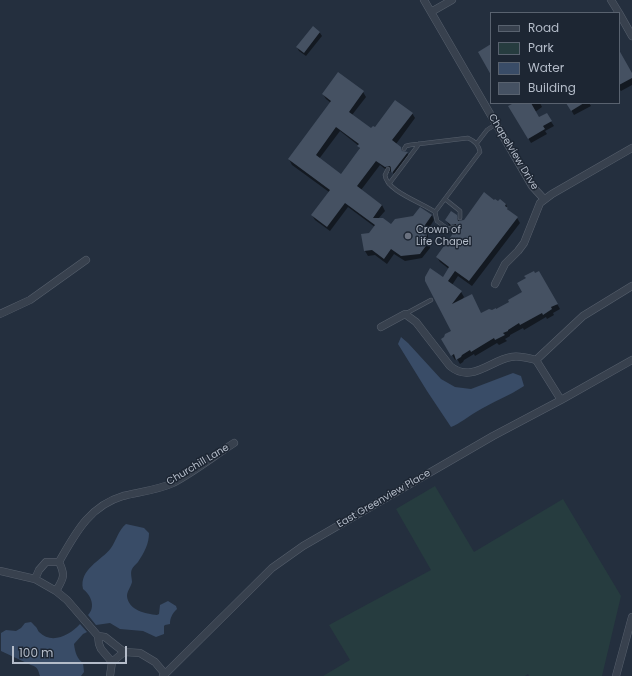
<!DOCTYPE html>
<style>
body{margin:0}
#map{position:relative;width:632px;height:676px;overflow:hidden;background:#242f3e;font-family:Poppins,sans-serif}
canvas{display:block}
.legend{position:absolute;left:490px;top:12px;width:130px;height:92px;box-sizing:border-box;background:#1d2633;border:1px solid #59626f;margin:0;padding:5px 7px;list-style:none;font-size:12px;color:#b4bcc9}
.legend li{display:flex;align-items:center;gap:8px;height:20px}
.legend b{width:20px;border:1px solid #59626f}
.scale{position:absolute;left:12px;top:646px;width:115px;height:18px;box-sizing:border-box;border:2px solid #b4bcc9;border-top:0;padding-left:5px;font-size:12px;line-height:14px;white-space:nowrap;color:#b4bcc9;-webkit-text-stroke:3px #1d2633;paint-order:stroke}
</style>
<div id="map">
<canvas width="632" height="676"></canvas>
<ul class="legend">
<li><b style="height:5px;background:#38414e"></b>Road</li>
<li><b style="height:11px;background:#263c3f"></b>Park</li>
<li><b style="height:11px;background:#394c67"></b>Water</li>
<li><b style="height:11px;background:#455162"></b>Building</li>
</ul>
<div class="scale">100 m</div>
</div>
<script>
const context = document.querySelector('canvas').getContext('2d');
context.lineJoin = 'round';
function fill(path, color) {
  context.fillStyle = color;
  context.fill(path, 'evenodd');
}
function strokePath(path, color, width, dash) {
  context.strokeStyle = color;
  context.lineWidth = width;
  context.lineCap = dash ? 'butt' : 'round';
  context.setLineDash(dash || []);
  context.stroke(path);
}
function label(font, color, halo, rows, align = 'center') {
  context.font = font + ' Poppins,sans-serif';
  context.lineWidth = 3;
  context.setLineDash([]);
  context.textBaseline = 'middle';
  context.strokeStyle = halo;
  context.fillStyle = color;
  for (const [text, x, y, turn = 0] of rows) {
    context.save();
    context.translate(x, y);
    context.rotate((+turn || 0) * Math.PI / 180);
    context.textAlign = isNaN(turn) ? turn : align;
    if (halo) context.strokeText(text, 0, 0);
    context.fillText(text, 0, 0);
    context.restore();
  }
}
const green = new Path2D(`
 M435 486 474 552 563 499 621 596 602 676H529L528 674 525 676H323L350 660 329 625 431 570 396 509Z`);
const water = new Path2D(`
 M401 337 408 343 441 379 455 387 471 389 513 373 521 376 524 386C509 396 492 402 476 412 467 417 461 423 451 427L427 391 398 344Z
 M126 524 144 528 149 533C149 544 144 553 138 562 136 564 133 567 132 569 130 573 132 578 132 582 131 587 127 591 127 596 128 610 146 614 157 615L159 614 160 605 168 601 176 606 177 609C172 614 170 618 170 624L165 625 164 626V634L156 637 143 631 120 629 110 623 96 625 88 615C96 607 91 595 83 589 79 569 101 561 111 548 116 541 119 529 126 524Z
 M31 622C33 624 34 625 36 627 37 628 38 631 39 632 52 645 70 635 80 624L87 632 83 634 74 644C75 652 77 659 83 663L84 672 81 676H40C38 670 38 667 31 665L1 651V633L6 630 16 631 21 628 25 623Z`);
const shadow = new Path2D(`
 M313 27 320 33 322 36 306 56 299 51 297 47Z
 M619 52 632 75V85L621 91 619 89Z
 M363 92 366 97 352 115 371 129 412 113 415 118 396 144 401 148 403 153H407L410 157 395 176 392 171 389 172 380 165 361 190 382 205 385 211 378 219 392 226 432 215 434 220 427 231 430 248 422 258 405 261 394 254 387 264 375 255 368 256 365 251 370 234 375 227 348 207 330 231 315 220 312 215 329 192 292 165 289 159 331 103 326 99 323 94ZM340 131 359 146 360 150 341 176 319 159Z
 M516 103H540L542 107 535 112 539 119 546 114 554 126 545 131 547 134 531 143 510 106Z
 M567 103H589L591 106 574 115Z
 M495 201 506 204 508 210 517 218 520 223 472 286 458 276 452 285 461 292 464 297 461 301 481 315 492 311 510 303 524 293 535 275 539 272 560 309 553 313 554 315 547 319 546 317 524 330 523 328 510 335V336L505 339 507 341 499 345 497 343 475 356 474 354 464 360 463 362 460 364 457 359 455 360 443 339 452 331 443 278 449 269 440 262 437 257 457 229H454L449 225 446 220 456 216 459 221H464Z`);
const building = new Path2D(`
 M313 26 320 32 304 53 296 47Z
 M491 44V75L478 52Z
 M619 50 632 73V78L619 85Z
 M338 72 364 91 349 112 371 128 373 126 375 127 395 100 413 113 392 140 401 147 402 151 408 152 392 173 391 171V168L390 166 385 167 376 161 357 186 382 205 373 218H383L391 224 395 219 413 216 420 207 432 215 425 225 428 243 420 254 401 256 391 249 384 259 372 250 364 251 361 234 369 233 375 225 345 203 327 227 311 215 330 190 288 159 331 101 322 94ZM336 127 359 144 357 146 360 148 341 174 316 155Z
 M514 103H531L539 117 547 113 552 121 543 126 545 129 528 139 508 106Z
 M566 103H584L571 111Z
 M484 192 494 200 495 199 498 201 500 199 506 204 505 206 508 208 507 209 518 217 469 281 455 271 448 281 462 291 452 304 472 294 481 313 489 309 492 310 496 308V309L509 302 508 300 522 292 517 283 526 278 524 276 534 271 535 273 539 271 558 304 551 307 552 309 543 315 542 313 520 325 519 323 508 330V331L503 333 505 335 495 340 494 338 471 352 470 350 462 355 461 357 456 360 454 354 451 356 441 339 444 337 445 334 451 331 425 281V277L430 268 443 277 449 267 436 257 457 228 456 224 451 225 445 220 451 211 457 215 458 221 464 220Z`);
const service = new Path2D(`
 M477 143 487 130 496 124
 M388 169 385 175C386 191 423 203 435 212L480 152C479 145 475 141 468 138L410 145 406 146 404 149
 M389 184 419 144
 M445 199 460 211V218
 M435 212 437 221 448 229 454 227
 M405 314 431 300`);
const minor = new Path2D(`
 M424 0 532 186 544 199
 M611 0 619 13
 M431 12 452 0
 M619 13 632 36
 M495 284 505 264 518 251 524 243 540 203 552 194 632 148
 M0 314 30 300 86 260
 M381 327 405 314 416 322 450 366C471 384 491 360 511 357 519 355 528 358 536 360
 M561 400 536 360 583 316 632 286
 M0 571 35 579 56 591 67 600 98 636 99 644 101 649 112 662
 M35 579 39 570 46 562H59
 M56 591C63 579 66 576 59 562 75 534 89 506 123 496 139 492 158 490 173 483 194 472 214 456 234 443
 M98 636 105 637 124 652
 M110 676 112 662 124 652 140 653 155 662 165 674
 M163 676 272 568 303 546 493 436 561 400 632 360
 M616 676 632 617`);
const markers = [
 [408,236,4,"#6b7280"]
];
const streetNames = [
 ["Chapelview Drive",513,152,59],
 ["Churchill Lane",198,465,-31],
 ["East Greenview Place",384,499,-30]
];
const poiNames = [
 ["Crown of",416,230],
 ["Life Chapel",416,242]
];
fill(green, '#263c3f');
fill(water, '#394c67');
fill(shadow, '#0007');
fill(building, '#455162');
strokePath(service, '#565f6c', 4.5);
strokePath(minor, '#565f6c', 8);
strokePath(service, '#38414e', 3.5);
strokePath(minor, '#38414e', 7);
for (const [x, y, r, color] of markers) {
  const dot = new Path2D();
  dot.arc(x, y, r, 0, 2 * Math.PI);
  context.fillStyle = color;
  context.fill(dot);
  strokePath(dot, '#1d2633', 1.5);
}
label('10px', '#b4bcc9', '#1d2633', streetNames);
label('10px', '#b4bcc9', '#1d2633', poiNames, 'left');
</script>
